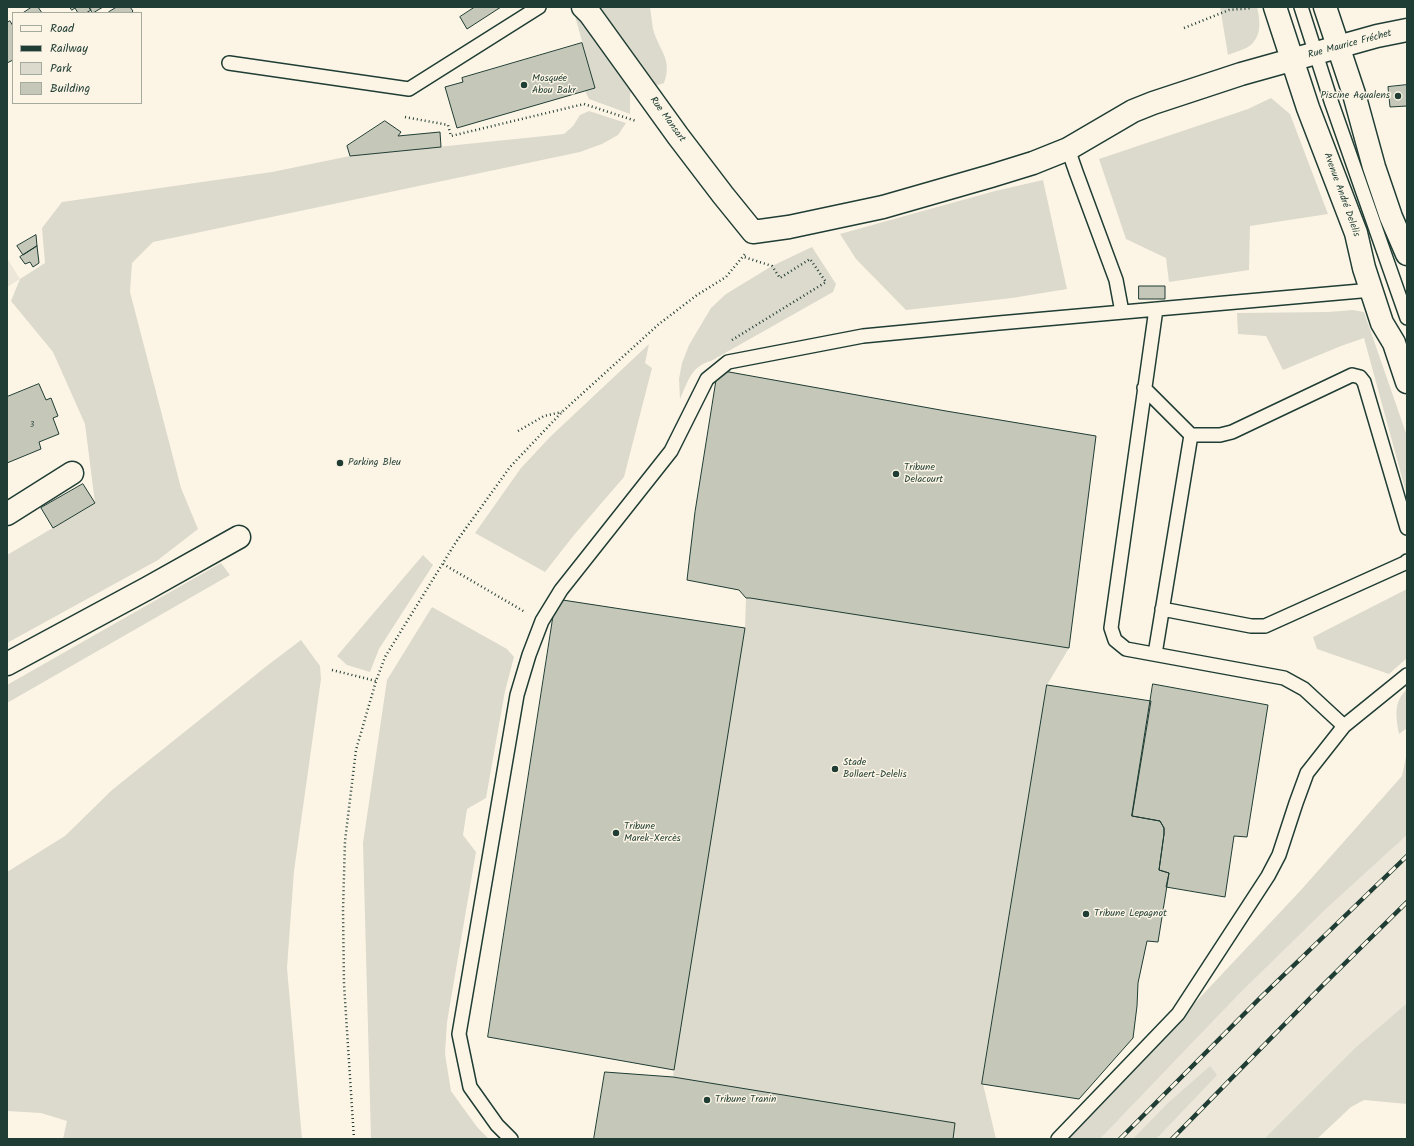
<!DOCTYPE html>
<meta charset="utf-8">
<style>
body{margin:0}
#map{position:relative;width:1414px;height:1146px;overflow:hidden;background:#fcf5e5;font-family:Kalam,sans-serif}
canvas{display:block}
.frame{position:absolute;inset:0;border:8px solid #1f3d34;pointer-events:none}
.legend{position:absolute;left:12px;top:12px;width:130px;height:92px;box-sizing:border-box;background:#fcf5e5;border:1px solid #a4ab9e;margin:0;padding:5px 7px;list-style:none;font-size:12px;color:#1f3d34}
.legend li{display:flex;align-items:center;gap:8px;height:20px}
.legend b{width:20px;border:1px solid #a4ab9e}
</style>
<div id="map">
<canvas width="1414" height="1146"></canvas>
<div class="frame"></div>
<ul class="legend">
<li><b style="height:5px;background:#fcf5e5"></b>Road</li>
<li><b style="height:5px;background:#1f3d34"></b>Railway</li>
<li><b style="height:11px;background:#dcdacc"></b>Park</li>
<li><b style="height:11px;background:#c5c7b9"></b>Building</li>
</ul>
</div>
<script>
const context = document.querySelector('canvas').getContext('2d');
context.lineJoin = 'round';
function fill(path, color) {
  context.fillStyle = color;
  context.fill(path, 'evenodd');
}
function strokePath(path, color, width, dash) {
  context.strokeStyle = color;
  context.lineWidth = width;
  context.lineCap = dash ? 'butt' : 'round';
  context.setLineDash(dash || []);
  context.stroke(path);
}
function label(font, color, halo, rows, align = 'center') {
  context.font = font + ' Kalam,sans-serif';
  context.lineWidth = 3;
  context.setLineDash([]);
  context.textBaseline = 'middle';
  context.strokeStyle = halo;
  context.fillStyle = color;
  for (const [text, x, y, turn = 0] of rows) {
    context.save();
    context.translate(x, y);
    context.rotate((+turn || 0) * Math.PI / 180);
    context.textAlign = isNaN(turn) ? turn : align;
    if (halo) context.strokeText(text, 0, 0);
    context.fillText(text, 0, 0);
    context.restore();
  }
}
const built = new Path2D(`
 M7 258 20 279 7 287Z
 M1407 835V1003L1355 1048 1264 1139H1100L1239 994 1327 908Z`);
const green = new Path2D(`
 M595 7H650C651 14 652 22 653 29 659 51 673 59 664 83L655 86 646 76Z
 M1220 7H1257C1260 20 1262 33 1252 44 1247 49 1235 52 1228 55Z
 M581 11 633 83 630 95V114L589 99 585 91 595 88 575 16Z
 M1271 98 1290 114 1328 214 1250 226 1249 270 1169 282 1166 258 1126 239 1099 159 1248 109Z
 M589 111 626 123 618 135 602 144 580 152 153 242 132 263 130 292 181 488 198 529 158 560 7 643V555L95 503 85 424 53 352 11 301 20 279 45 263 42 228 62 202 272 172 350 156 564 134 573 126 580 115Z
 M1043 180 1067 289 1012 298 906 310 856 259 840 234 995 191Z
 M812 247 836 284 833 292 711 361C691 366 688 382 680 399L679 379 682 363 689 345 711 308 726 294 772 266Z
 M1353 310 1364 312 1407 436V496L1364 338 1341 346 1283 370 1266 336 1238 334 1237 313 1328 312Z
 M649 344 645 363 652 368 624 477 574 535 545 572 475 533 521 468 550 437Z
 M718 370 946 411 1096 436 1069 648 1047 685 1151 701 1166 887 1158 942 1147 941 1138 983 1137 1006 1133 1038 1079 1099 983 1084 996 1139H594L605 1072 673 1077 674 1070 488 1037 556 599 745 628 746 598 739 590 687 580 695 512Z
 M423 555 433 565 379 649 370 672 347 665 337 656Z
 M221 563 230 575 7 703V685Z
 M1407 589V658L1389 674 1317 649 1313 637Z
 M432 607 507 649 514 657 505 691 486 798 467 809 463 835 476 852 447 1022 445 1054 451 1091 477 1127 489 1139H371L363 843 387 680Z
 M301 640 320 666 321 679 294 871 287 968 302 1139H63L67 1121 41 1113 7 1111V872L65 836 112 790 268 665Z
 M1407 689V728L1399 734C1396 717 1393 702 1407 689Z
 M1407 752V835L1327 908 1239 994 1100 1139H1067L1301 890 1402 776Z
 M1407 1003V1104L1364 1100 1351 1107 1317 1139H1264L1355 1048Z
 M1210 1066 1217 1075 1156 1139H1133L1167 1104Z`);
const building = new Path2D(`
 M32 7H38L42 13H23Z
 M70 7H89L91 10 86 13H78L75 8 72 10Z
 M89 7H103L93 13Z
 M117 7H130L133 11 131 13H110L109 12Z
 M475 7H501L467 29 460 17Z
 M10 21 13 26V60L7 63V23Z
 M582 43 595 88 457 128 445 87 463 82 462 78Z
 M1407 85V106L1390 107 1388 87Z
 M385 121 401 132 398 136 440 132 441 147 350 156 347 146Z
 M36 235 37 246 23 255 17 246Z
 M37 246 39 263 33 267 30 262 25 264 20 257Z
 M1139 286H1165V299H1139Z
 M718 370 946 411 1096 436 1069 648 750 598H746L739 590 687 580 695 512Z
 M39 384 46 400 51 398 58 416 53 418 59 434 39 442 41 449 7 463V397Z
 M83 484 95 503 53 528 41 508Z
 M556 599 745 628 674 1070 488 1037Z
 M1153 684 1268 705 1247 837 1234 836 1225 897 1166 887 1169 873 1159 870 1164 834V828L1160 821 1132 816Z
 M1047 685 1151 701 1132 816 1160 821 1164 828V834L1159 870 1169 873 1158 942 1147 941 1138 983 1137 1006 1133 1038 1079 1099 982 1084Z
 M605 1072 673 1077 955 1123 953 1139H594Z`);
const path = new Path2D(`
 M1184 28 1229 10 1252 8
 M405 117 448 125 451 136 584 104 636 121
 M732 340 826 282 810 259 780 278 772 266 744 257
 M518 431 544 416 562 412
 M443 564 525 612
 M332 670 376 681
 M354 1139 344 984 343 910 345 841 356 750 376 681 385 657 456 542 510 467 562 412 659 324 697 295 726 277 745 254`);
const service = new Path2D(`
 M1301 7 1331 101 1407 318
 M229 63 409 89 539 7
 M1068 149 1076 172 1116 280 1122 312
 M1156 309 1111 628 1115 640 1126 649 1284 678 1304 689 1344 726
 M1144 388 1191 435 1155 654
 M1191 435H1220L1232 432 1352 375 1360 377 1364 382 1407 528
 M1162 609 1251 626H1265L1405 563 1407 561
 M511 1139 497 1125 470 1087 459 1034 517 695 529 655 542 621 561 590 671 451 707 379 728 362 863 336 999 323 1372 290
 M1058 1139 1178 1014 1268 876 1279 855 1296 803 1307 773 1344 726 1407 675`);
const minor = new Path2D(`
 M583 7 590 14 678 136 723 195 753 232 789 227 883 207 991 176 1033 163 1068 149 1133 111 1153 103 1241 74 1377 36 1407 30
 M1275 7 1308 108 1356 233 1364 268 1382 323 1394 343 1407 382
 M1325 7 1354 94 1374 167 1391 217 1407 254
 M7 514 72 473
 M7 664 148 588 239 537`);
const rail = new Path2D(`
 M1120 1139 1261 997 1407 856
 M1172 1139 1323 985 1407 902`);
const markers = [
 [524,85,4,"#1f3d34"],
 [1398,96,4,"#1f3d34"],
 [340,463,4,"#1f3d34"],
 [896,474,4,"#1f3d34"],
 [835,769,4,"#1f3d34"],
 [616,833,4,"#1f3d34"],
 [1086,914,4,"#1f3d34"],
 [707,1100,4,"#1f3d34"]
];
const numberNames = [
 ["3",32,426]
];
const streetNames = [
 ["Rue Maurice Fréchet",1350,45,-15],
 ["Rue Mansart",667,120,54],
 ["Avenue André Delelis",1341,195,70]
];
const poiNames = [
 ["Mosquée",532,79],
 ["Abou Bakr",532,91],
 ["Piscine Aqualens",1390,96,"right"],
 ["Parking Bleu",348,463],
 ["Tribune",904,468],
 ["Delacourt",904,480],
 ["Stade",843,763],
 ["Bollaert-Delelis",843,775],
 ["Tribune",624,827],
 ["Marek-Xercès",624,839],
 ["Tribune Lepagnot",1094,914],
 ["Tribune Tranin",715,1100]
];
fill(built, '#ece7d8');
fill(green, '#dcdacc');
fill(building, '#c5c7b9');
strokePath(building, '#1f3d34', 1);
strokePath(service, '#1f3d34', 16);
strokePath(minor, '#1f3d34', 25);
strokePath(path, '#1f3d34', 2.5, [1, 3]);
strokePath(service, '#fcf5e5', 13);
strokePath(minor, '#fcf5e5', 22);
strokePath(rail, '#1f3d34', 4.5);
strokePath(rail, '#fcf5e5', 3, [9]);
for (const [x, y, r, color] of markers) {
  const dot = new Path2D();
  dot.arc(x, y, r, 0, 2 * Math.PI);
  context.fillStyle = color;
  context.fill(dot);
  strokePath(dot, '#fcf5e5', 1.5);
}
label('8px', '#486055', null, numberNames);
label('10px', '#1f3d34', '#fcf5e5', streetNames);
label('10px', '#1f3d34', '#fcf5e5', poiNames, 'left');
</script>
